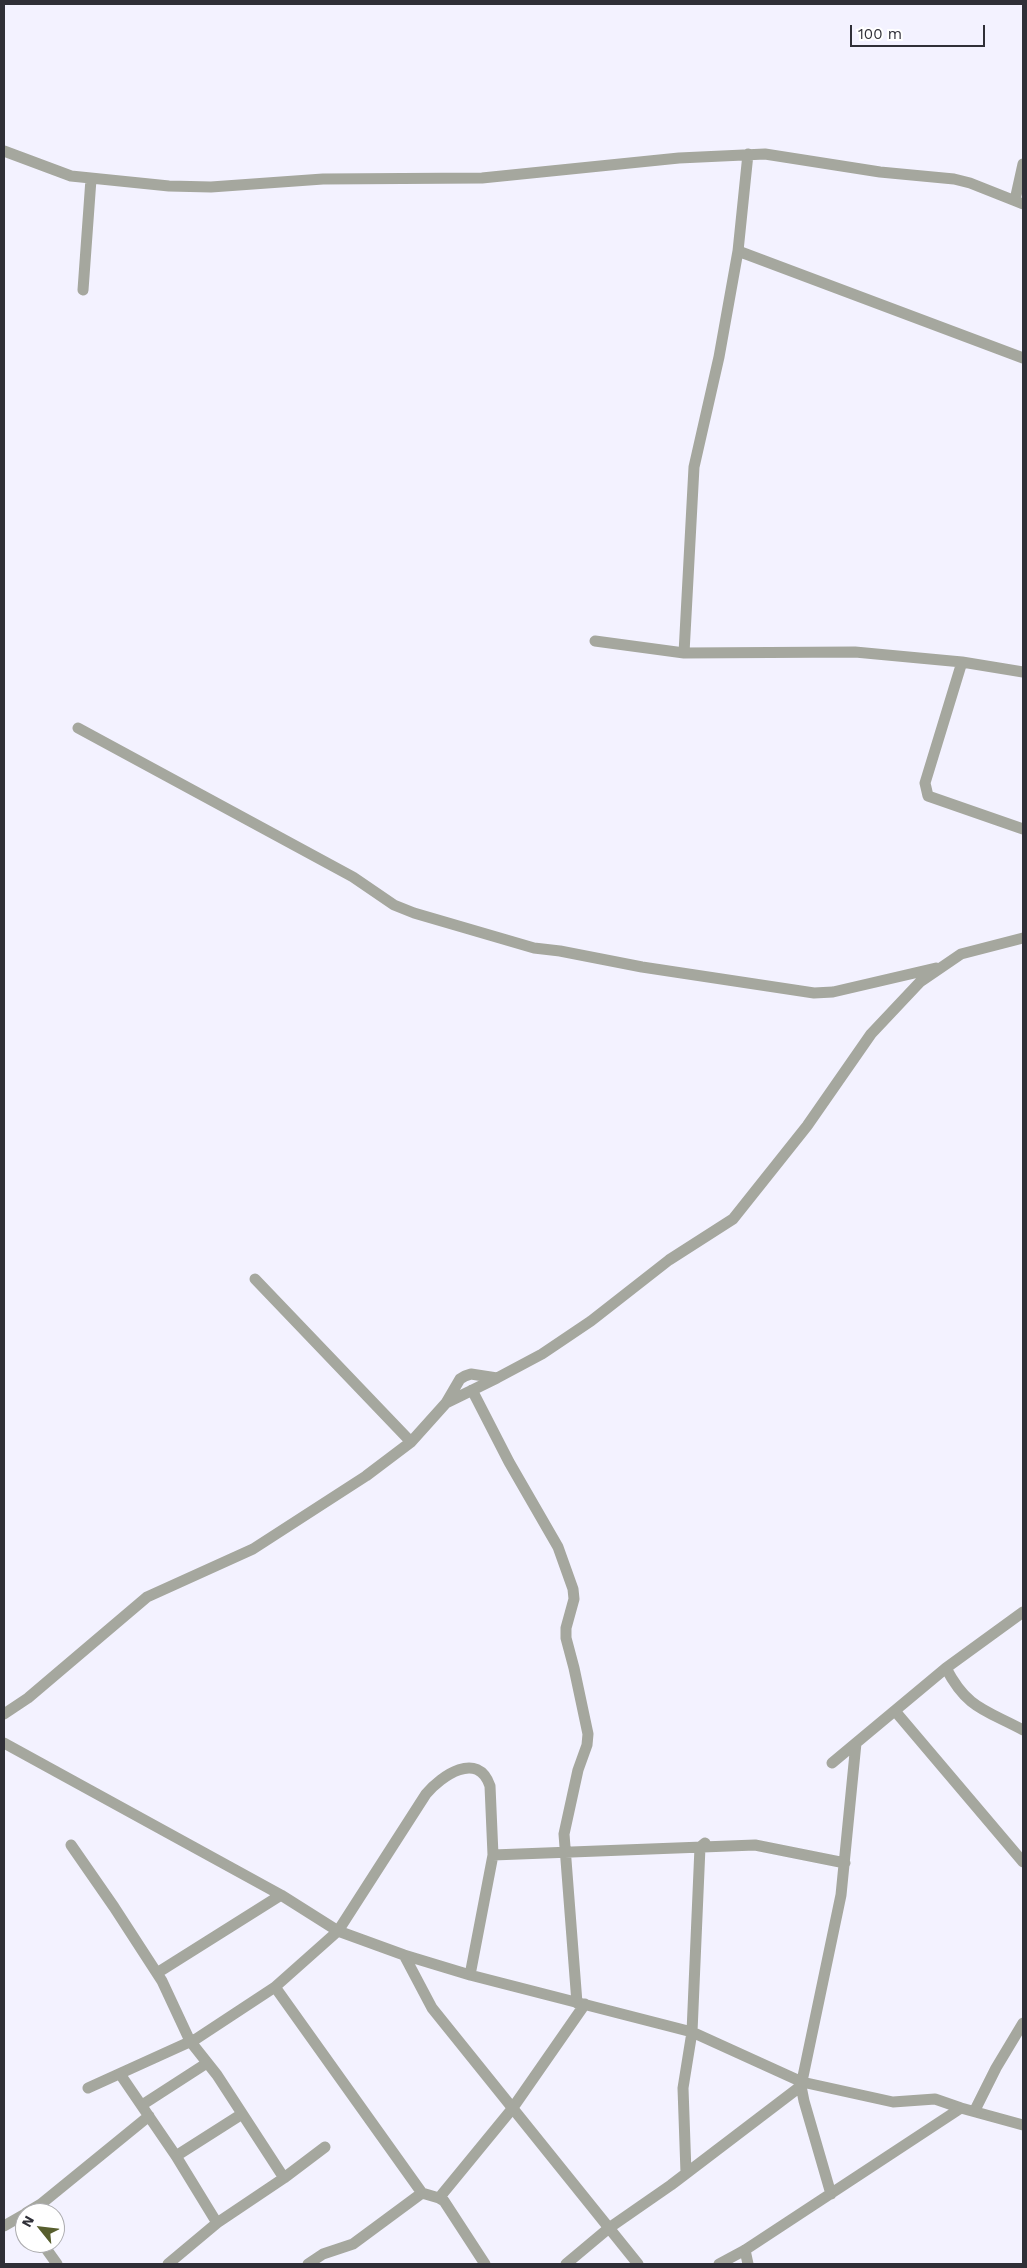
<!DOCTYPE html>
<style>
body{margin:0}
#map{position:relative;width:1027px;height:2268px;overflow:hidden;background:#f3f2ff;font-family:"Work Sans",sans-serif}
canvas{display:block}
.frame{position:absolute;inset:0;border:5px solid #2f2f37;pointer-events:none}
.north{position:absolute;left:15px;top:2203px;width:50px;height:50px;box-sizing:border-box;background:#fff;border:1px solid #acacaf;border-radius:50%;rotate:299deg;font-size:14px;font-weight:700;line-height:20px;text-align:center;color:#2f2f37}
.north::after{content:'';display:block;margin:auto;width:18px;height:22px;background:#575e2d;clip-path:polygon(50% 0,100% 100%,50% 72%,0 100%)}
.scale{position:absolute;left:850px;top:25px;width:135px;height:22px;box-sizing:border-box;border:2px solid #2f2f37;border-top:0;padding-left:6px;font-size:15px;line-height:18px;white-space:nowrap;color:#2f2f37;-webkit-text-stroke:4px #fff;paint-order:stroke}
</style>
<div id="map">
<canvas width="1027" height="2268"></canvas>
<div class="frame"></div>
<div class="north">N</div>
<div class="scale">100 m</div>
</div>
<script>
const context = document.querySelector('canvas').getContext('2d');
context.lineJoin = 'round';
function strokePath(path, color, width, dash) {
  context.strokeStyle = color;
  context.lineWidth = width;
  context.lineCap = dash ? 'butt' : 'round';
  context.setLineDash(dash || []);
  context.stroke(path);
}
const minor = new Path2D(`
 M4 151 71 176 169 186 211 187 323 179 482 178 679 158 765 154 880 172 954 179 970 183 1023 204
 M748 154 738 251 1023 358
 M1015 200 1023 164
 M83 290 91 179
 M595 641 684 653 855 652 962 662 1023 672
 M684 653 694 467 719 357 738 251
 M962 662 925 783 928 796 1023 829
 M78 728 353 877 394 905 414 913 534 948 560 951 642 967 814 993 833 992 936 968
 M255 1279 411 1442
 M472 1390 509 1462 558 1547 573 1589 574 1599 566 1628V1638L574 1668 588 1734 587 1745 578 1770 564 1834 577 2003
 M446 1403 497 1378
 M946 1668C967 1709 986 1710 1023 1730
 M895 1711 1023 1862
 M4 1714 28 1698 147 1597 253 1549 366 1476 411 1442 446 1403 460 1379 465 1376 471 1374 497 1378 542 1354 591 1321 669 1260 733 1219 807 1126 871 1034 920 982 961 954 1023 938
 M4 1743 281 1895 338 1931 404 1955 470 1975 692 2032 802 2082 893 2102 935 2099 961 2108 1023 2125
 M832 1763 946 1668 1023 1612
 M71 1845 114 1907 162 1981 190 2041 217 2075 284 2178
 M493 1855 755 1845 845 1863
 M404 1955 432 2008 638 2264
 M157 1973 281 1895
 M275 1987 422 2193 439 2198 444 2201 485 2264
 M120 2074 176 2156 217 2223
 M88 2088 196 2039 275 1987 338 1931 426 1794C441 1776 478 1750 490 1786L493 1855 470 1975
 M142 2105 207 2063
 M975 2110 996 2068 1023 2023
 M176 2156 242 2114
 M686 2173 683 2088 692 2032 700 1847 705 1843
 M831 2194 804 2101 801 2086 841 1895 856 1743
 M439 2198 512 2109 585 2004
 M26 2213 41 2204 149 2116
 M4 2226 25 2214
 M42 2243 57 2264
 M745 2250 748 2264
 M168 2264 217 2223 284 2178 325 2147
 M308 2264 323 2254 353 2244 422 2193
 M566 2264 609 2228 671 2185 801 2086
 M719 2264 745 2250 961 2108`);
strokePath(minor, '#a5a79e', 11);
</script>
